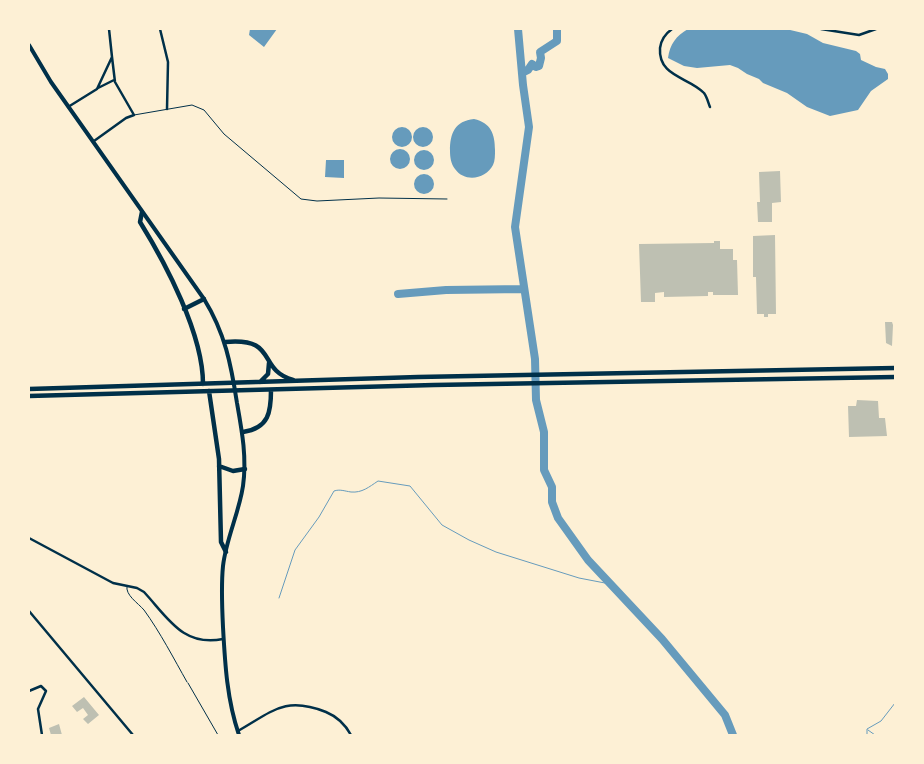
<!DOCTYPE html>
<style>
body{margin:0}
#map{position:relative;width:924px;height:764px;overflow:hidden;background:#fdf0d5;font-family:Jost,sans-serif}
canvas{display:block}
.frame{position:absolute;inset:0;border:30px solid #fdf0d5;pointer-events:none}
</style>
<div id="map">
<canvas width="924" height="764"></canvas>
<div class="frame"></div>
</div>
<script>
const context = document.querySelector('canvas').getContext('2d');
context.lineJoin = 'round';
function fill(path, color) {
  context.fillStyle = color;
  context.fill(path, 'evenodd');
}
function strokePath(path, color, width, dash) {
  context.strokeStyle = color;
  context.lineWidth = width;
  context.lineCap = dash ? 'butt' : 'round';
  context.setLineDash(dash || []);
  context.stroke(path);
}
const water = new Path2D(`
 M250 29H277L264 47 249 35Z
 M688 29H786L807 34 823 43 856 51 860 54 861 60 876 67 885 69 888 74V79L871 91 858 110 830 116 807 107 787 93 763 83 759 79 747 74 738 68 730 65 697 68 684 66 668 58C670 44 676 36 688 29Z
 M474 119C491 123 495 134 495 150 495 155 495 161 493 165 486 179 465 183 455 169 451 164 450 157 450 151 450 133 455 121 474 119Z
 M413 137a10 10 0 1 1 20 0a10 10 0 1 1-20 0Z
 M392 137a10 10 0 1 1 20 0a10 10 0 1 1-20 0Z
 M390 159a10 10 0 1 1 20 0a10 10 0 1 1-20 0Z
 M414 160a10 10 0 1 1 20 0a10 10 0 1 1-20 0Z
 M326 160H344V178L325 177Z
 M414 184a10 10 0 1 1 20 0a10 10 0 1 1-20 0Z`);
const stream = new Path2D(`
 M279 598 295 550 319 517 334 491C340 489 344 491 351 492 362 493 369 487 378 481L410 486 442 525 469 540 496 552 579 578 610 584
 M868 730 875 735
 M867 735V729L881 721 895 703`);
const river = new Path2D(`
 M518 29 523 85 529 127 515 227 535 359 536 400 544 432V470L552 487V502L558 518 588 560 662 639 725 715 733 735
 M522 73 528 70 532 64 536 67 539 66 541 58 540 52 557 41V29
 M398 294 446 290 524 289`);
const building = new Path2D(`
 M780 171 781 202 772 203V222H758L757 202H760L759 172Z
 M775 235 776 314H768V317H764V314H757L756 277H753V236Z
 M714 241H720V249H733V260H737L738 295H713V292H708V296L664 297V292L655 293V302H641L639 244 714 243Z
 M885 322H892L893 325 892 346 886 343Z
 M857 400 878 401 879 418H885L887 436 849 437 848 406H856Z
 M84 697 99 715 88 724 83 719 88 715 83 708 77 712 72 706Z
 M59 724 62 735H51L49 728Z`);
const path = new Path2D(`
 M188 683 218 735`);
const service = new Path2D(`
 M134 115 192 105 204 110 224 134 301 199 317 201 379 198 447 199
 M127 586C125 595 138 603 144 610 160 632 174 659 187 682`);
const minor = new Path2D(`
 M160 29 168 62 167 109
 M672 29C665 34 661 40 660 48 658 77 689 77 704 93 707 97 708 102 710 107
 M821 29 859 35 876 29
 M98 88 114 80
 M68 107 97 89 112 57 109 29
 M94 141 126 118 134 115 115 82 112 57
 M29 538 113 583 137 588 144 592C168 618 183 647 223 639
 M29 611 133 735
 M29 691 41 686 46 691 38 709 42 735
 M238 731C273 711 285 696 326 712 338 717 345 724 351 735`);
const secondary = new Path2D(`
 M29 45 51 82 204 299C225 333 231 364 237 403 242 431 247 458 243 486 239 513 226 539 223 566 221 586 222 607 223 627 225 664 227 700 239 735`);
const trunk = new Path2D(`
 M142 212 140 222C166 264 203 334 203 384
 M184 309 204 299
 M225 342C279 337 256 369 293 380
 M260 382 268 374 269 363
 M29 389 418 377 895 368
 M209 391 219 459 221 542 226 552
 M29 396 434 385 895 377
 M243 432C269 428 271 412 271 390
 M219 466 233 471 245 469`);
fill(water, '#669bbc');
strokePath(stream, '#669bbc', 1);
strokePath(river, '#669bbc', 8);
fill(building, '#bec0b2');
strokePath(path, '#003049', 1);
strokePath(service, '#003049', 1);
strokePath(minor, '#003049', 2.5);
strokePath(secondary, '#003049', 4);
strokePath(trunk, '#003049', 4.5);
</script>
